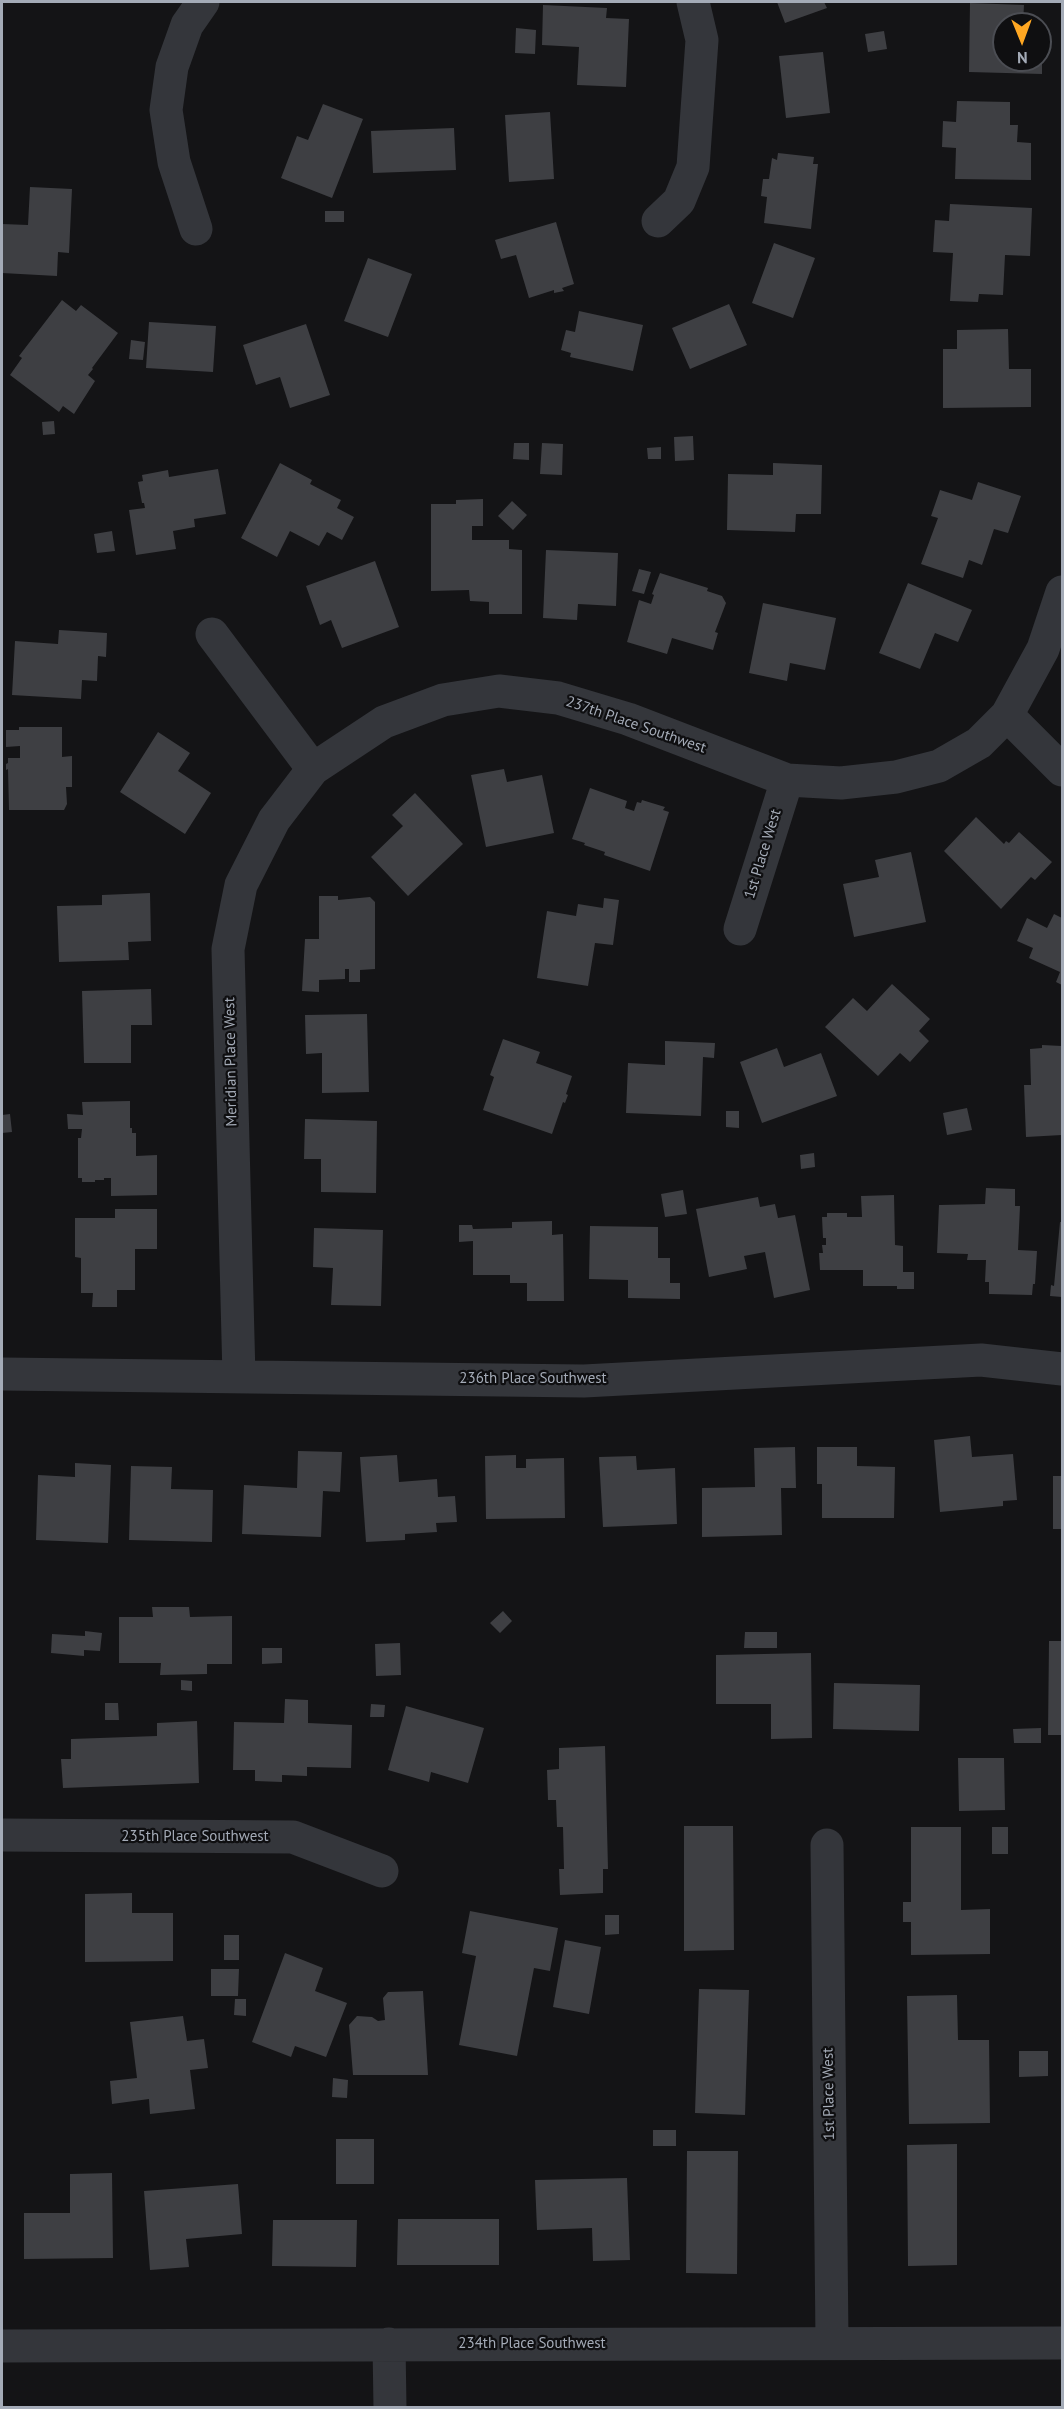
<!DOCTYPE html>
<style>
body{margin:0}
#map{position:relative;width:1064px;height:2409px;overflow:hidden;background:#141416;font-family:"PT Sans",sans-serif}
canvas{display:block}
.frame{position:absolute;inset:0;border:3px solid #a4abb7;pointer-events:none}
.north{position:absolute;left:992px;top:12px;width:60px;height:60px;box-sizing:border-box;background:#0f0f11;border:2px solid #4b4d53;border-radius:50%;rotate:179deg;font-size:16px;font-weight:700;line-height:24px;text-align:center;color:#a4abb7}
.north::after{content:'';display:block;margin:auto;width:21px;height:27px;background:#ffa722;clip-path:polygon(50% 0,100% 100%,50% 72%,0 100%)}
</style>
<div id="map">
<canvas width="1064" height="2409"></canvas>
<div class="frame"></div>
<div class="north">N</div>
</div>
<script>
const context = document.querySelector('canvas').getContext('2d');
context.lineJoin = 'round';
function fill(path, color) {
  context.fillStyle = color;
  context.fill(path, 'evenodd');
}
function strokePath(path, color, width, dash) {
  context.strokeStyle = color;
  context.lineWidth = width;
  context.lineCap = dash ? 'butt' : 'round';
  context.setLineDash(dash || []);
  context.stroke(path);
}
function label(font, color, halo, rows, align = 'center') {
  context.font = font + ' "PT Sans",sans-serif';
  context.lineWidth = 4.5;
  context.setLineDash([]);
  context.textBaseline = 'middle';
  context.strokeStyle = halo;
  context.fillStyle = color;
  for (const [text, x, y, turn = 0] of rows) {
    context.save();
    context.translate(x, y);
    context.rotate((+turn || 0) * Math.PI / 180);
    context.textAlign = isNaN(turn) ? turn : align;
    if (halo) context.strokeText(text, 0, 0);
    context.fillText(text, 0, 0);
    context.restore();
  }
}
const building = new Path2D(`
 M777 2H824L827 8 785 23Z
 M970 3 1024 5 1023 24H1004V60H1042V74L969 72Z
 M543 5 607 8 606 18 629 19 626 87 577 85 579 47 542 45Z
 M516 28 536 30 535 54 515 53Z
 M884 31 887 49 868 52 865 34Z
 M823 52 830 113 786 118 779 56Z
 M957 101 1010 102V125H1018L1017 142 1031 143V180L955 179 956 148 942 147 943 121 956 122Z
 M323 104 363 119 332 198 281 178 297 136 308 140Z
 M550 112 554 179 509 182 505 115Z
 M454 128 456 170 373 173 371 131Z
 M778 153 814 157 813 164H818L811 229 764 223 767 197 761 196 763 179H769L772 158 777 160Z
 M30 187 72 189 69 253 58 252 57 276 2 273V224L28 225Z
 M950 204 1032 208 1030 256 1005 255 1003 295 979 294 978 302 950 301 953 253 933 252 935 220 949 221Z
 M325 211H344V222H325Z
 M556 222 574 284 562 288 564 291 554 293V290L529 298 516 255 501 259 495 240Z
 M774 243 815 258 793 318 752 303Z
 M368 258 412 274 388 337 344 321Z
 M62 300 76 311 81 305 118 333 92 368 93 369 88 375 95 381 74 414 63 406 59 412 10 375 22 358 19 356Z
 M729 304 747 345 690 369 672 328Z
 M579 311 643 325 633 371 570 357 571 353 561 350 566 330 575 332Z
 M149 322 216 326 213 372 146 368Z
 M306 324 330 395 290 408 280 377 256 385 243 345Z
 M1008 329 1009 369H1031V407L943 408V349H957V330Z
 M131 340 145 342 143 360 129 359Z
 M54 421 55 434 43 435 42 422Z
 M693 436 694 460 675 461 674 437Z
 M514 443H529V460L513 459Z
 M542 443 563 444 562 475 540 474Z
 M661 447V459H648L647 448Z
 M280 463 312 480 310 484 341 500 337 508 354 517 342 540 327 532 319 546 290 531 277 557 241 538Z
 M773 463 822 465 821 514H796L795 532 727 530 728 474 773 475Z
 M218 469 226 514 194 519 195 527 173 531 176 549 136 555 129 510 145 508 144 503H142L138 482 143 481 142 475 168 470 169 477Z
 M978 482 1021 496 1008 533 994 529 982 565 969 560 963 578 921 564 938 518 931 516 940 490 972 500Z
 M483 499V526H472V540H509V549L522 550V614H489V602L470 601 469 590 431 591V504H456V500Z
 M512 501 527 515 513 530 498 516Z
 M112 531 115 551 97 553 94 534Z
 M546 550 618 553 616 606 578 604 577 620 543 618Z
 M375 561 399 627 342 648 331 620 320 625 306 586Z
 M639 569 651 572 644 594 632 591Z
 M660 573 708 588 707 591 722 596 726 603 715 632 718 633 713 650 672 638 667 654 627 642 639 600 651 604 654 595 652 594Z
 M908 583 972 610 958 642 935 633 920 669 879 653Z
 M763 603 836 618 825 670 790 663 787 681 749 673Z
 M59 630 107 633 106 657 98 656 97 681 82 680 81 699 12 695 15 641 58 644Z
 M19 727H62V757L72 756V787H66L67 804 64 810H9L8 769 6 770V764L8 763V758H20V746L6 747V730H19Z
 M158 732 190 753 178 771 211 793 185 834 120 792Z
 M504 769 507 782 542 775 554 833 486 847 471 775Z
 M590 788 627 801 625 808 634 811 637 802 641 803 642 800 665 807 663 810 669 812 650 871 604 855 605 852 584 845 585 843 572 839Z
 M415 793 463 844 408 896 371 857 403 826 392 815Z
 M976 817 1004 844 1006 841 1009 843 1019 832 1052 862 1035 880 1031 877 1001 909 944 851Z
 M911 852 926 922 854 937 843 884 879 877 875 860Z
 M150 893 151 941 128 942 129 960 59 962 57 906 102 905V895Z
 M319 896H338V900L370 897 375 902V969L360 970V982H349V969H345V979L319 980V992L302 991 305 939H319Z
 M604 898 619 900 613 945 595 943 588 986 537 978 547 911 576 916 578 904 603 908Z
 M1054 914 1062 918V985L1056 982 1060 972 1029 958 1033 948 1017 941 1027 918 1047 928Z
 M892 984 930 1019 919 1031 929 1041 910 1062 900 1053 878 1076 825 1027 853 998 867 1011Z
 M151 989 152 1025H131V1063H84L82 991Z
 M367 1014 369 1092 322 1093V1053L306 1054 305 1015Z
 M503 1039 540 1052 536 1063 572 1076 566 1094 568 1095 565 1103 563 1102 552 1134 483 1110 494 1077 490 1075Z
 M665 1041 715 1043 714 1058 703 1057 701 1116 626 1113 628 1063 665 1065Z
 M1042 1045 1062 1046V1135L1026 1137 1024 1085H1031L1030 1049 1042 1048Z
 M777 1048 784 1067 821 1053 837 1096 762 1123 740 1062Z
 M130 1101V1128H132V1133H136V1156L157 1155V1195L111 1196V1178H104V1180H95V1182H82V1178H78V1138H81L82 1129H68L67 1114 83 1115 82 1102Z
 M967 1108 972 1130 947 1135 943 1113Z
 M726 1111H739V1128L726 1127Z
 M10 1114 12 1132 2 1133V1115Z
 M305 1119 377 1121 376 1193 321 1192V1159H304Z
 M814 1153 815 1167 801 1169 800 1155Z
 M986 1188 1015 1189V1206H1020L1018 1250 1037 1251 1035 1284H1033L1032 1295 989 1294V1282H985L986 1260H967L968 1254 937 1253 939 1205 985 1204Z
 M683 1190 687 1214 665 1217 661 1194Z
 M894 1195 895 1245 903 1246V1272H914V1289H897V1286H863V1270H820L819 1253H823L822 1245H826V1238H823L822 1217H827V1213H847V1217H862L861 1196Z
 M758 1197 760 1207 775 1204 778 1218 795 1215 810 1290 774 1298 765 1252 744 1256 747 1269 709 1277 696 1209Z
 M115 1209H157V1249H135V1290H117V1307H92L93 1293H81V1258L75 1257V1218H115Z
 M552 1221V1235L563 1234 564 1301H527V1283H510V1275H473V1241L459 1242V1225H472L473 1229 512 1228V1222Z
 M1060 1222H1062V1297L1050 1296 1051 1285 1054 1286Z
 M590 1226 658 1227V1258H670V1283H680V1299L628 1298V1280L589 1279Z
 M314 1228 383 1230 381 1306 331 1305 333 1268 313 1267Z
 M970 1436 972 1457 1013 1454 1017 1500 1003 1501V1506L940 1512 934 1440Z
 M795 1447 796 1488H781L782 1535 702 1537V1488L755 1487 754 1448Z
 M817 1447H857V1466L895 1467 894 1518H822V1484H817Z
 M298 1451 342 1452 340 1492 323 1491 321 1537 242 1534 244 1485 297 1488Z
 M397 1455 399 1482 437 1479 438 1497 455 1496 457 1522 436 1523 437 1532 405 1534V1540L366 1542 360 1457Z
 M516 1455V1468H526V1459L564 1458 565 1518 486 1519 485 1456Z
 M636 1456 637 1470 675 1468 677 1524 603 1527 599 1457Z
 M75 1463 111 1465 108 1543 36 1540 38 1475 75 1477Z
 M131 1466 172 1467 171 1489 213 1490 212 1542 129 1540Z
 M1053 1476H1062V1529H1053Z
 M152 1607H189L190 1617 232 1616V1664H207V1674L160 1675 161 1663H119V1617H153Z
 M503 1611 512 1621 500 1633 490 1623Z
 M85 1631 102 1633 100 1651 84 1650V1656L51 1653 52 1634 85 1636Z
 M745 1632H777V1648H744Z
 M1049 1641H1062V1735H1048Z
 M400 1643 401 1675 376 1676 375 1644Z
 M262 1648H282V1663L262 1664Z
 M811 1653 812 1738 771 1739V1704H716V1655Z
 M181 1680 192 1681V1691L181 1690Z
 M834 1683 920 1685 919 1731 833 1729Z
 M285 1699 308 1700V1723L352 1725 351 1768 307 1767V1776L282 1775V1782L255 1781V1770H233L234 1722 284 1723Z
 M105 1703H118L119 1720H105Z
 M371 1704 385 1705 384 1717H370Z
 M406 1706 484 1728 468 1783 431 1772 429 1782 388 1770Z
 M197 1721 199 1783 63 1788 61 1759H71V1739L157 1736V1723Z
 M1041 1728V1743H1014L1013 1729Z
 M605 1746 608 1869H603V1893L560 1895 559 1869H564L563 1827H557L556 1800H548L547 1770 559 1769V1748Z
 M958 1758H1004L1005 1810 959 1811Z
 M684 1826H733L734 1950 684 1951Z
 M911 1827H961V1910L990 1909V1954L911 1955V1922H903V1902H911Z
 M992 1827H1008V1854H992Z
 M132 1893V1913H173V1961L85 1962V1894Z
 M470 1911 558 1928 550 1971 534 1968 517 2056 459 2045 476 1956 462 1953Z
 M605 1915H619V1934L605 1935Z
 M224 1935H239V1960H224Z
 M565 1940 601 1947 589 2014 553 2007Z
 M285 1953 323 1968 315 1991 347 2003 326 2057 295 2046 291 2057 252 2042Z
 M211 1969H239L238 1996H211Z
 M699 1989 749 1990 745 2115 695 2113Z
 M423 1991 428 2075H353L349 2025 357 2016 372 2017 378 2021 385 2020 383 1998 388 1992Z
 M957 1995 958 2040H989L990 2123 909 2124 907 1996Z
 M235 1999H246V2016L234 2015Z
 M183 2016 187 2041 204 2039 208 2068 190 2070 195 2109 150 2114 149 2099 112 2104 110 2081 137 2078 130 2022Z
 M1019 2051H1048V2076L1019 2077Z
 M333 2078 348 2080 347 2098 332 2097Z
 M653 2130H676V2146H653Z
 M336 2139H374V2184H336Z
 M957 2144V2265L908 2266 907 2145Z
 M687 2151H738L737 2274 686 2273Z
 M112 2173 113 2258 24 2259V2213H70V2174Z
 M627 2178 630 2260 593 2261 592 2228 537 2230 535 2180Z
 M238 2184 242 2234 186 2239 189 2267 150 2270 144 2191Z
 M398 2219H499V2265H397Z
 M273 2220H357L356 2267 272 2266Z`);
const street = new Path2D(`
 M658 221 679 201 693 167 702 40 693 2
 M196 229 174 162 166 110 172 67 187 25 203 2
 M212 634 313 769 384 722 443 700 499 691 558 698 628 719 787 780 841 783 896 777 939 766 979 743 1007 715 1043 649 1062 592
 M1007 715 1062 770
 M740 929 787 780
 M2 1374 584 1381 981 1360 1062 1369
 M239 1377 228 949 241 885 274 820 313 769
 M2 1835 293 1837 382 1871
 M827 1845 832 2342
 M389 2344 390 2408
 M2 2346 1062 2343`);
const streetNames = [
 ["237th Place Southwest",636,725,19],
 ["1st Place West",763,854,-73],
 ["Meridian Place West",231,1062,-91],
 ["236th Place Southwest",533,1379],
 ["235th Place Southwest",195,1837],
 ["1st Place West",829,2094,-91],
 ["234th Place Southwest",532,2344]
];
fill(building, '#3e3f43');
strokePath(street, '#34363b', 33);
label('15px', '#a4abb7', '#0f0f11', streetNames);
</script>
